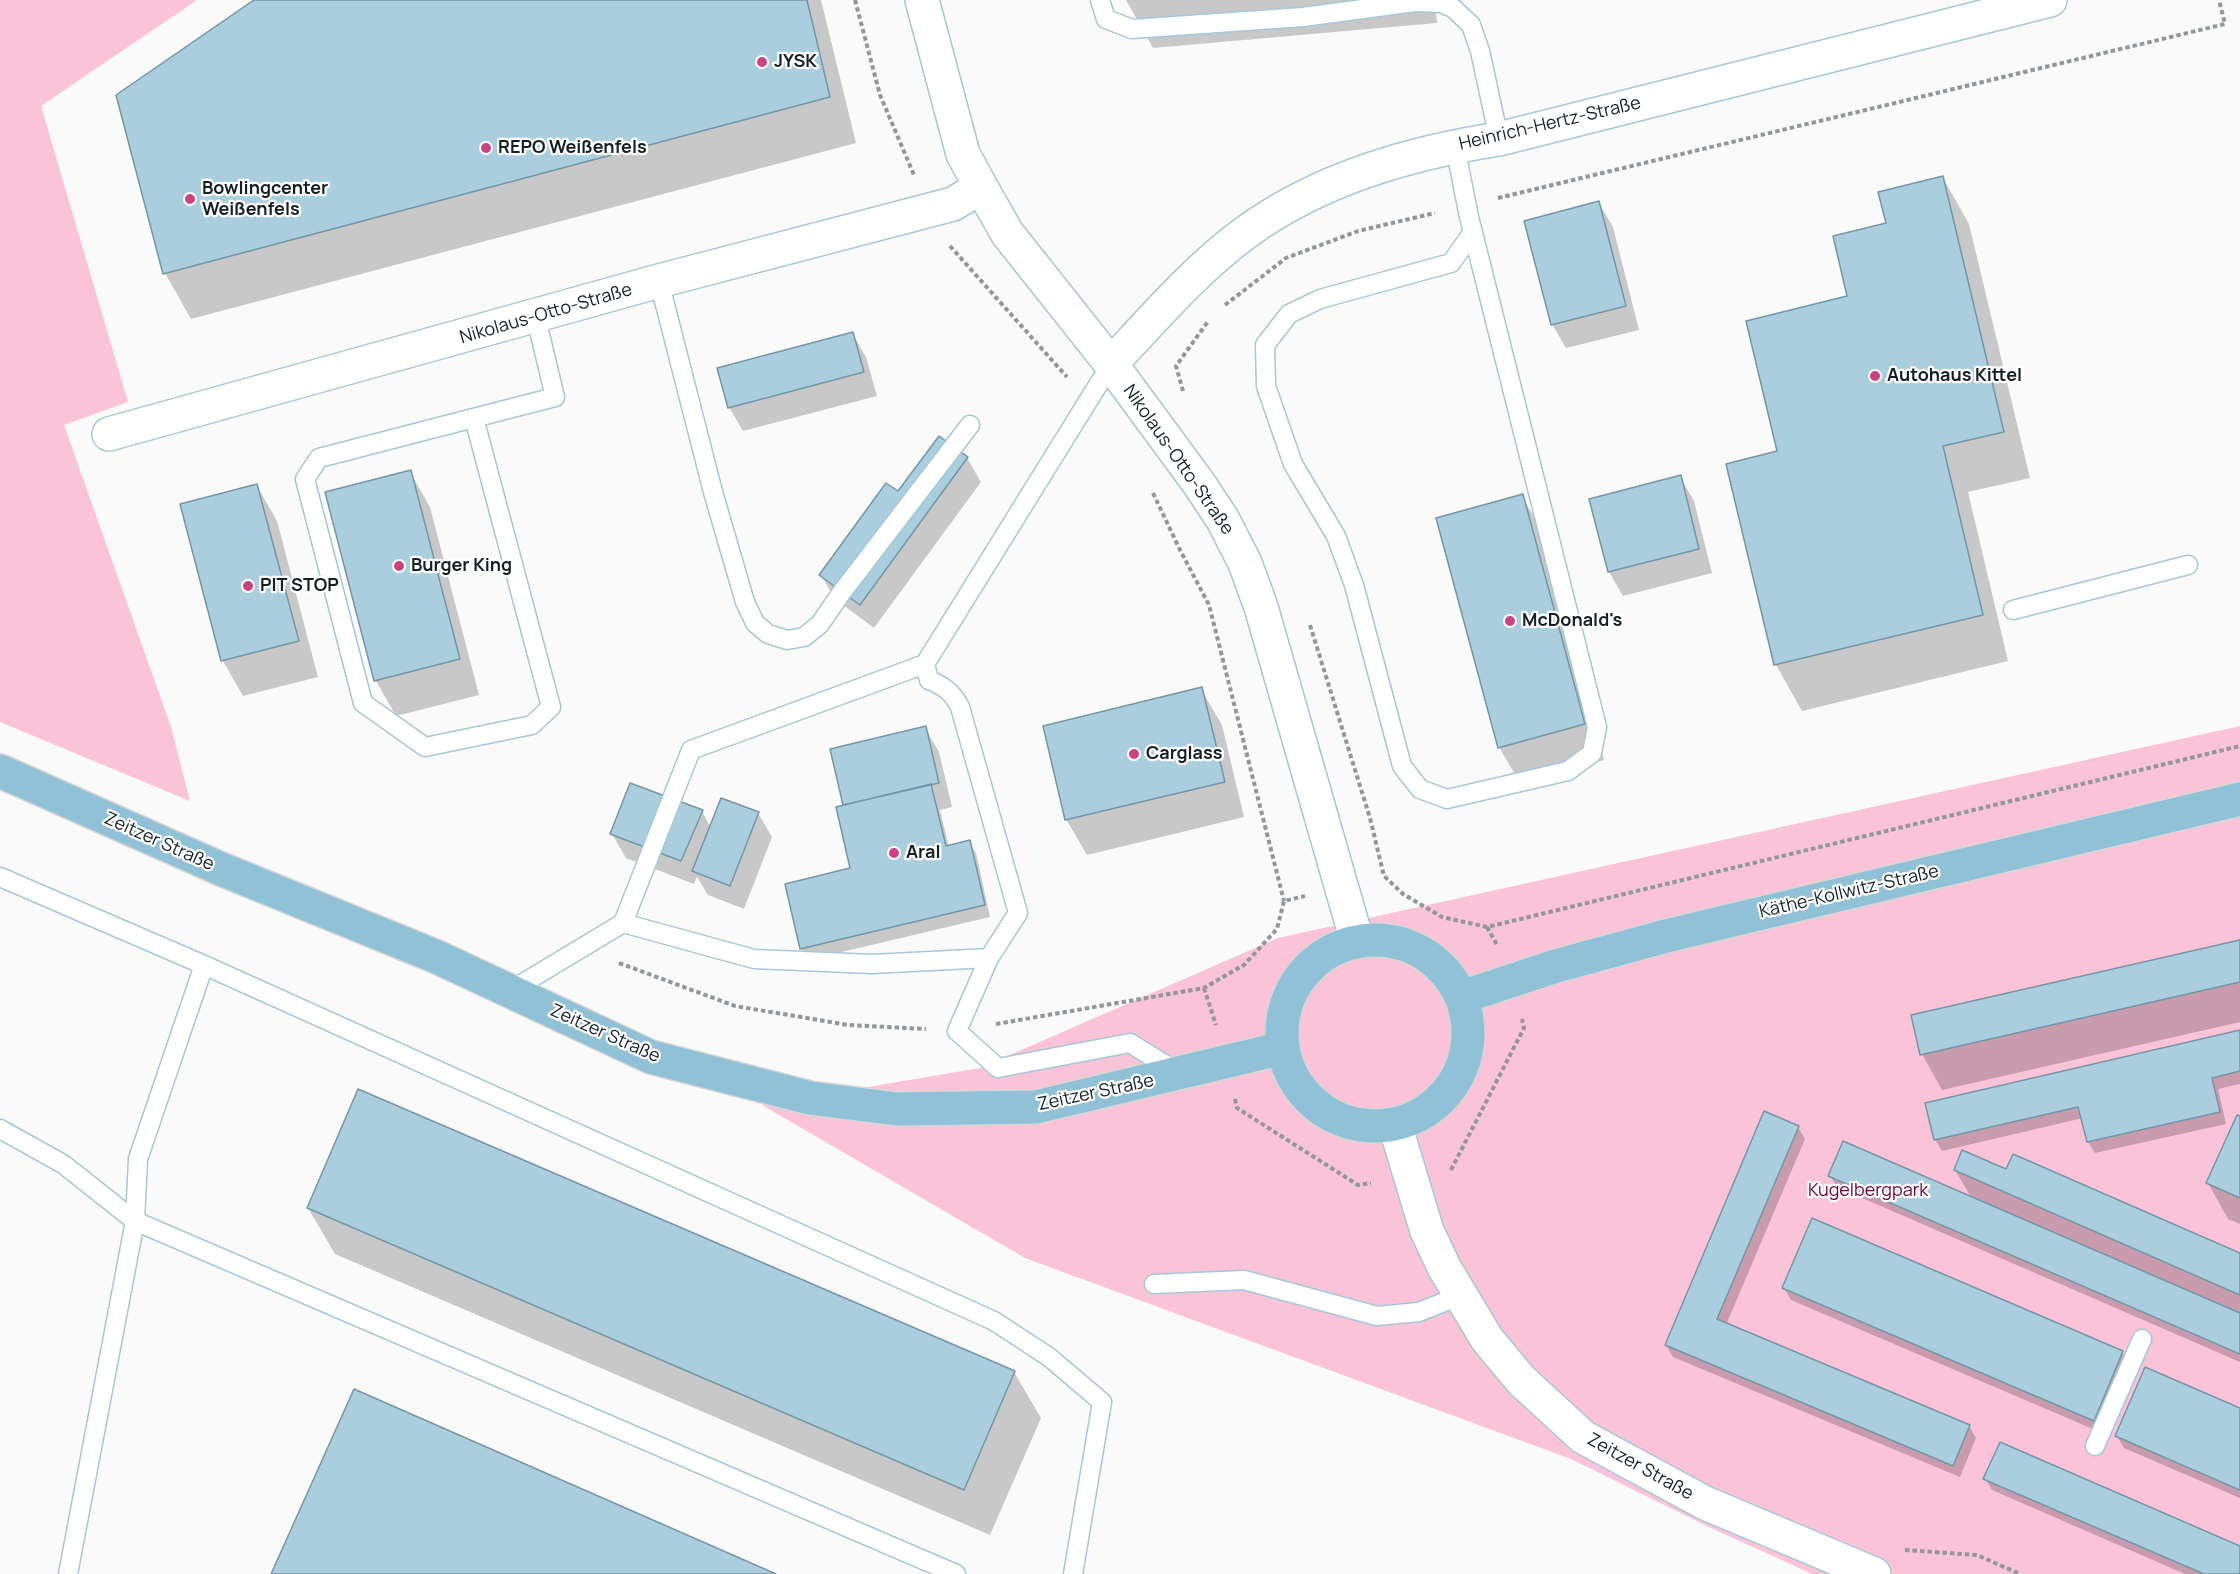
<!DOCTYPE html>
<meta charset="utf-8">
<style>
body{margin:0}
canvas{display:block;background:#fafafa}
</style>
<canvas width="2240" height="1574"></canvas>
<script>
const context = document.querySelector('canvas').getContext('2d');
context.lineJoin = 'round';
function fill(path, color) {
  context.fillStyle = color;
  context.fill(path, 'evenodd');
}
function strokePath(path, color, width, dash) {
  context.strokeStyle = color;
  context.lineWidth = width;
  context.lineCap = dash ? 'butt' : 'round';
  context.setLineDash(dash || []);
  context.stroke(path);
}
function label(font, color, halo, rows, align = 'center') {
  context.font = font + ' Manrope,sans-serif';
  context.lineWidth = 4.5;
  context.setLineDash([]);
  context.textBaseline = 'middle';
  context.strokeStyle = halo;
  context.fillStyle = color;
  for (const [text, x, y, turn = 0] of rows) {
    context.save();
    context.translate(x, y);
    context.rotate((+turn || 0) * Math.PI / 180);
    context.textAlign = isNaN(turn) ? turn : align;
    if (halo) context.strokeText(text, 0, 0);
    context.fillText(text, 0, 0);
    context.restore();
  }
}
const green = new Path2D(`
 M0 0H197L41 106 128 402 64 425 171 727 190 801 0 722Z
 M2240 726V1574H1812L1709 1527 1571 1459 1025 1258 762 1105 980 1068 1278 938Z`);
const shadow = new Path2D(`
 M257 0H821L856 143 191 319 165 273Z
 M1126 0H1435L1437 23 1153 48Z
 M1943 178 1969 224 2030 478 1968 492 2008 661 1802 711 1776 665 1728 465 1779 452 1849 297 1887 225Z
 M1599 203 1613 227 1639 330 1566 348 1552 324Z
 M852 333 866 357 877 396 743 431 729 407Z
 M967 458 981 482 874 628 835 599 821 575 898 493Z
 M410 472 430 507 479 695 396 716 376 681 327 493Z
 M1680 477 1694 501 1712 573 1623 596 1609 572 1591 500Z
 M257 486 277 521 318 677 243 696 223 661 182 505Z
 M1522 496 1542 531 1604 760 1520 783 1499 747Z
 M1201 689 1222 725 1244 817 1087 855 1066 819Z
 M925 728 939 752 952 807 940 810 949 847 969 842 976 853 990 917 808 960 801 948 852 870 844 804Z
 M702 811 711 828 758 813 772 837 744 909 708 895 697 877 694 884 626 858 612 834Z
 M2240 942V1022L1942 1090 1922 1054Z
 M2240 1032V1084L2218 1089 2226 1124 2095 1153 2088 1142 2083 1118 1942 1151 1935 1139Z
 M2240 1118V1224L2228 1219 2208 1183Z
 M1798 1127 1805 1139 1726 1325 1969 1426 1976 1438 1960 1477 1673 1357 1666 1345Z
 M1955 1170 2006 1171 2240 1255V1362L1837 1187 1830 1175 1972 1199Z
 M308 1208 1014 1372 1041 1418 990 1535 335 1254Z
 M1784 1288 2122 1352 2129 1364 2100 1432 1791 1300Z
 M2240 1410V1498L2124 1448 2117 1436Z
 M1985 1478 2240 1547V1574H2185L1992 1490Z`);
const building = new Path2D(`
 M254 0H807L830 97 163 274 116 95Z
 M1943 176 2004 432 1943 446 1983 615 1774 665 1726 464 1777 451 1746 321 1847 296 1833 236 1886 223 1878 192Z
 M1599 201 1626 306 1551 325 1524 221Z
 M853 332 864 372 728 408 717 368Z
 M939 436 968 457 860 605 819 575 886 483 898 491Z
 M411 470 460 659 374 681 325 492Z
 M1681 475 1699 549 1608 572 1589 499Z
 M257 484 299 641 221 661 180 504Z
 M1523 494 1585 724 1498 748 1436 518Z
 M1202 687 1225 782 1065 820 1043 726Z
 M926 726 939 783 843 805 830 749Z
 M630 783 703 810 681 861 610 834Z
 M931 784 946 846 970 840 985 905 800 949 785 884 850 868 836 807Z
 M721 798 759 812 730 886 692 871Z
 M2240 940V982L1920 1055 1911 1015Z
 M2240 1030V1071L2212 1078 2220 1112 2087 1142 2078 1107 1934 1140 1925 1103Z
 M358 1089 1015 1371 964 1490 307 1208Z
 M1764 1111 1799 1126 1717 1319 1970 1425 1953 1466 1665 1345Z
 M2237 1115 2240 1116V1198L2206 1183Z
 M1843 1141 2240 1313V1354L1828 1176Z
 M1962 1150 2006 1169 2013 1154 2240 1253V1295L1954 1170Z
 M1812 1218 2123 1351 2094 1421 1782 1288Z
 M2145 1367 2240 1408V1490L2115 1436Z
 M354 1389 776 1574H271Z
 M2000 1442 2240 1546V1574H2204L1983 1479Z`);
const path = new Path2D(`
 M855 0 880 95 914 175
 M1498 198 2225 24 2219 0
 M950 246 1067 377
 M1225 305 1286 258 1358 231 1435 213
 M1183 391 1176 366 1209 320
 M1153 493 1179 548 1209 605 1284 901
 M1310 625 1370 818 1384 876 1403 894 1442 917 1487 927 2240 746
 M1487 927 1497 945
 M619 963 735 1006 848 1025 926 1029
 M1204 988 1216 1025
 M996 1024 1204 988 1244 965 1277 929 1284 901 1305 896
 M1235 1099 1237 1108 1358 1185 1371 1183
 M1451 1170 1524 1028 1522 1019
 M1905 1550 1977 1555 2020 1574`);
const lane = new Path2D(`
 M1100 0 1106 19 1132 29 1303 17 1415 2 1441 3 1453 8 1471 25 1480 51 1499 139
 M1455 146 1469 217 1597 727 1592 753 1568 771 1447 799 1420 789 1402 766 1354 585 1336 536 1293 464 1266 386 1265 345 1289 314 1320 299 1451 263 1473 232
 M659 281 713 492 745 602 755 623 768 634 787 640 804 637 820 624 842 592 970 425
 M474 418 551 707 532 725 425 747 363 703 305 479 319 458 555 397 536 318
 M2013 610 2188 565
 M925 664 929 680C944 686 953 693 960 707L1018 913 989 958 957 1031 998 1068 1130 1043 1180 1074
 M0 877 204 965 994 1321 1049 1357 1102 1402 1073 1574
 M623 923 754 959 872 964 989 958
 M510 991 623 923 691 750 925 664 1111 364
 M0 1129 63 1164 135 1221 956 1574
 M1154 1284 1244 1280 1377 1316 1419 1312 1459 1296
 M2095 1446 2142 1339
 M68 1574 135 1221 138 1159 204 965`);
const street = new Path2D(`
 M922 0 963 154 981 187 1007 233 1111 364 1200 485 1223 520 1245 563 1261 607 1357 941
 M1111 364C1153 319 1195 270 1245 233 1319 179 1409 153 1499 139L2050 0
 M109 434 659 281 953 204 981 187
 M1395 1125 1427 1231 1445 1269 1487 1339 1521 1380 1583 1437 1705 1503 1874 1574`);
const primary = new Path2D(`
 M0 771 221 869 437 957 651 1057 810 1098 897 1109 1036 1107 1283 1048
 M1282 1033a93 93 0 1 1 186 0a93 93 0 1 1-186 0Z
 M1462 997 1556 966 1666 936 2240 799`);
const markers = [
 [762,62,6,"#ca4384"],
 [486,148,6,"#ca4384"],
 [190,199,6,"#ca4384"],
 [1875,376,6,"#ca4384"],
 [399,566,6,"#ca4384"],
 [248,586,6,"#ca4384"],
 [1510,621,6,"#ca4384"],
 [1134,754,6,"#ca4384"],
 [894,853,6,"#ca4384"]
];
const poiNames = [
 ["JYSK",774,62],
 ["REPO Weißenfels",498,148],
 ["Bowlingcenter",202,189],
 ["Weißenfels",202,210],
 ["Autohaus Kittel",1887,376],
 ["Burger King",411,566],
 ["PIT STOP",260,586],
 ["McDonald's",1522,621],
 ["Carglass",1146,754],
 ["Aral",906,853]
];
const streetNames = [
 ["Heinrich-Hertz-Straße",1550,124,-13],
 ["Nikolaus-Otto-Straße",546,314,-16],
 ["Nikolaus-Otto-Straße",1178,460,55],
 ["Zeitzer Straße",159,842,24],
 ["Käthe-Kollwitz-Straße",1849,892,-13],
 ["Zeitzer Straße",605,1034,24],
 ["Zeitzer Straße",1096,1093,-12],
 ["Zeitzer Straße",1640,1467,29]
];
const parkNames = [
 ["Kugelbergpark",1868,1191]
];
fill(green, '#fac3d7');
fill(shadow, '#0003');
fill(building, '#abcedf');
strokePath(building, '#7596a6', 1.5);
strokePath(lane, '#a5c8d9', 21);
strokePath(street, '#a5c8d9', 36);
strokePath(primary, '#d4d7d8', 36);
strokePath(path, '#91979a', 4, [4.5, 3]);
strokePath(lane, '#fff', 18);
strokePath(street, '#fff', 33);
strokePath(primary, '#91c1d6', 33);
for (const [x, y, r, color] of markers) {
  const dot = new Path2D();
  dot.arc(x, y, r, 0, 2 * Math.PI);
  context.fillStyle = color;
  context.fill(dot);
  strokePath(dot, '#fff', 2);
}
label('bold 18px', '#121f25', '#fff', poiNames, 'left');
label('18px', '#121f25', '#fff', streetNames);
label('18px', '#6b003d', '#fff', parkNames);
</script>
